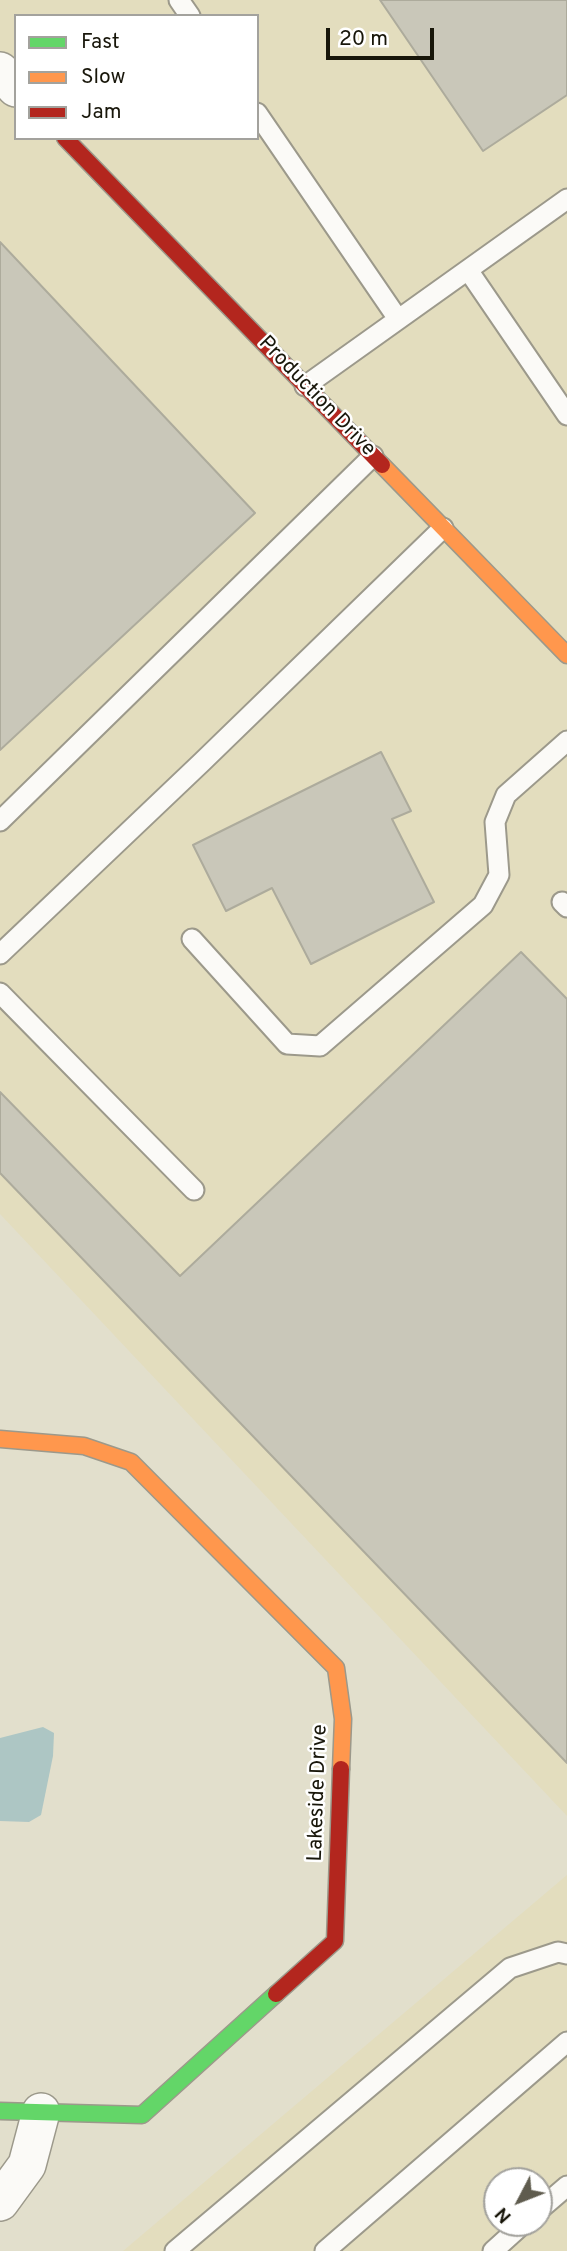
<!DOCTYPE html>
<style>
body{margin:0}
#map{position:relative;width:567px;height:2251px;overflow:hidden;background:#e2dfcc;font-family:Overpass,sans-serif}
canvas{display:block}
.legend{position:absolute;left:14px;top:14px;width:245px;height:126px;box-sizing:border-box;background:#fff;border:2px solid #a3a29d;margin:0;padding:9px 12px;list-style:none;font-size:21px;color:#18160a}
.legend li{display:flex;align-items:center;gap:14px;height:35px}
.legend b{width:35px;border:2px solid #a3a29d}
.north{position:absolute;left:483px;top:2167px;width:70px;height:70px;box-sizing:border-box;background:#fff;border:2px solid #a3a29d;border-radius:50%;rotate:228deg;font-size:19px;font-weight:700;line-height:28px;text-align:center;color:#18160a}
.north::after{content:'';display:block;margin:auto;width:24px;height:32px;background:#5f5c4e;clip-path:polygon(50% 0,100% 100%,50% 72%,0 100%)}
.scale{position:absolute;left:326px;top:28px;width:108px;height:32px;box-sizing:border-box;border:4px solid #18160a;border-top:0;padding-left:9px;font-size:21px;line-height:24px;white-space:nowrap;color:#18160a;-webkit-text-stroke:5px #fff;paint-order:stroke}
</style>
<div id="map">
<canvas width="567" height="2251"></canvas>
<ul class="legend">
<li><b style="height:9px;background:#63d668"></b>Fast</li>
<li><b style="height:9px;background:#ff974d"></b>Slow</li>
<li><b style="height:9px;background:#b3261e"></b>Jam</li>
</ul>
<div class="north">N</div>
<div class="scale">20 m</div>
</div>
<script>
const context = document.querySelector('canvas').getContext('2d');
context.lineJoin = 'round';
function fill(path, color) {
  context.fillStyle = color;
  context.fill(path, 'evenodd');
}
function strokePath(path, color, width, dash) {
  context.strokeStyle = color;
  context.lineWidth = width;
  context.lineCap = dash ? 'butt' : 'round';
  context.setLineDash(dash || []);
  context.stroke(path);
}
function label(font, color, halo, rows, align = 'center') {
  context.font = font + ' Overpass,sans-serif';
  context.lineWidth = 5;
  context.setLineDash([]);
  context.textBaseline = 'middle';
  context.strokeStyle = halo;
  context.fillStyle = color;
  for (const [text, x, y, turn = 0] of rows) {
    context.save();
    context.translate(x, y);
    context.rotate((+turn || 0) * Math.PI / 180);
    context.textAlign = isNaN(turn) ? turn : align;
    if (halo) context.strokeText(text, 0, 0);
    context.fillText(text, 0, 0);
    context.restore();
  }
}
const built = new Path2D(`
 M0 0H567V1816L0 1214ZM16 16H257V138H16Z
 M567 1875V2251H123ZM497 2181H539V2223H497Z`);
const water = new Path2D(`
 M43 1727 54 1733 53 1756 41 1815 29 1822 0 1821V1738Z`);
const building = new Path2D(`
 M380 0H567V95L483 151Z
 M0 242 255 513 0 750Z
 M381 752 411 811 392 819 434 902 311 964 272 888 226 911 193 845Z
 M521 952 567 999V1763L0 1173V1092L180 1276Z`);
const lane = new Path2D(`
 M179 0 190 16
 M257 113 398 319
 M468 270 567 415
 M305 386 567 199
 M0 821 373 456
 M562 902 567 907
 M192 939 287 1044 320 1046 483 905 499 875 495 822 506 795 567 741
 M0 954 202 762 443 528
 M0 993 194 1190
 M539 2210 567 2186
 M175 2251 510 1968 558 1952 567 1954
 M325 2251 567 2042
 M493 2251 524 2223`);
const street = new Path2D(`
 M0 71 16 88
 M0 2202 27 2165 41 2112`);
const fast = new Path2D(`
 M0 2111 142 2115 276 1994`);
const slow = new Path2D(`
 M382 465 567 655
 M0 1439 84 1446 131 1462 336 1668 343 1719 341 1769`);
const jam = new Path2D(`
 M65 138 382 465
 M276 1994 335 1941 341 1769`);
const streetNames = [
 ["Production Drive",316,397,46],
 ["Lakeside Drive",319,1793,-88]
];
fill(built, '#e3ddbe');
fill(water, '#adc6c4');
fill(building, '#c9c7b9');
strokePath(building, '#adab9c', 2);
strokePath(lane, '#9c998b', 23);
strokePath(street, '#9c998b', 40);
strokePath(fast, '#9c998b', 19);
strokePath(slow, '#9c998b', 19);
strokePath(jam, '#9c998b', 19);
strokePath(lane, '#fbfaf7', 19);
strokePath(street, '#fbfaf7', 37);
strokePath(fast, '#63d668', 16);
strokePath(slow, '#ff974d', 16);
strokePath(jam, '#b3261e', 16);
label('21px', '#18160a', '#fff', streetNames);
</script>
